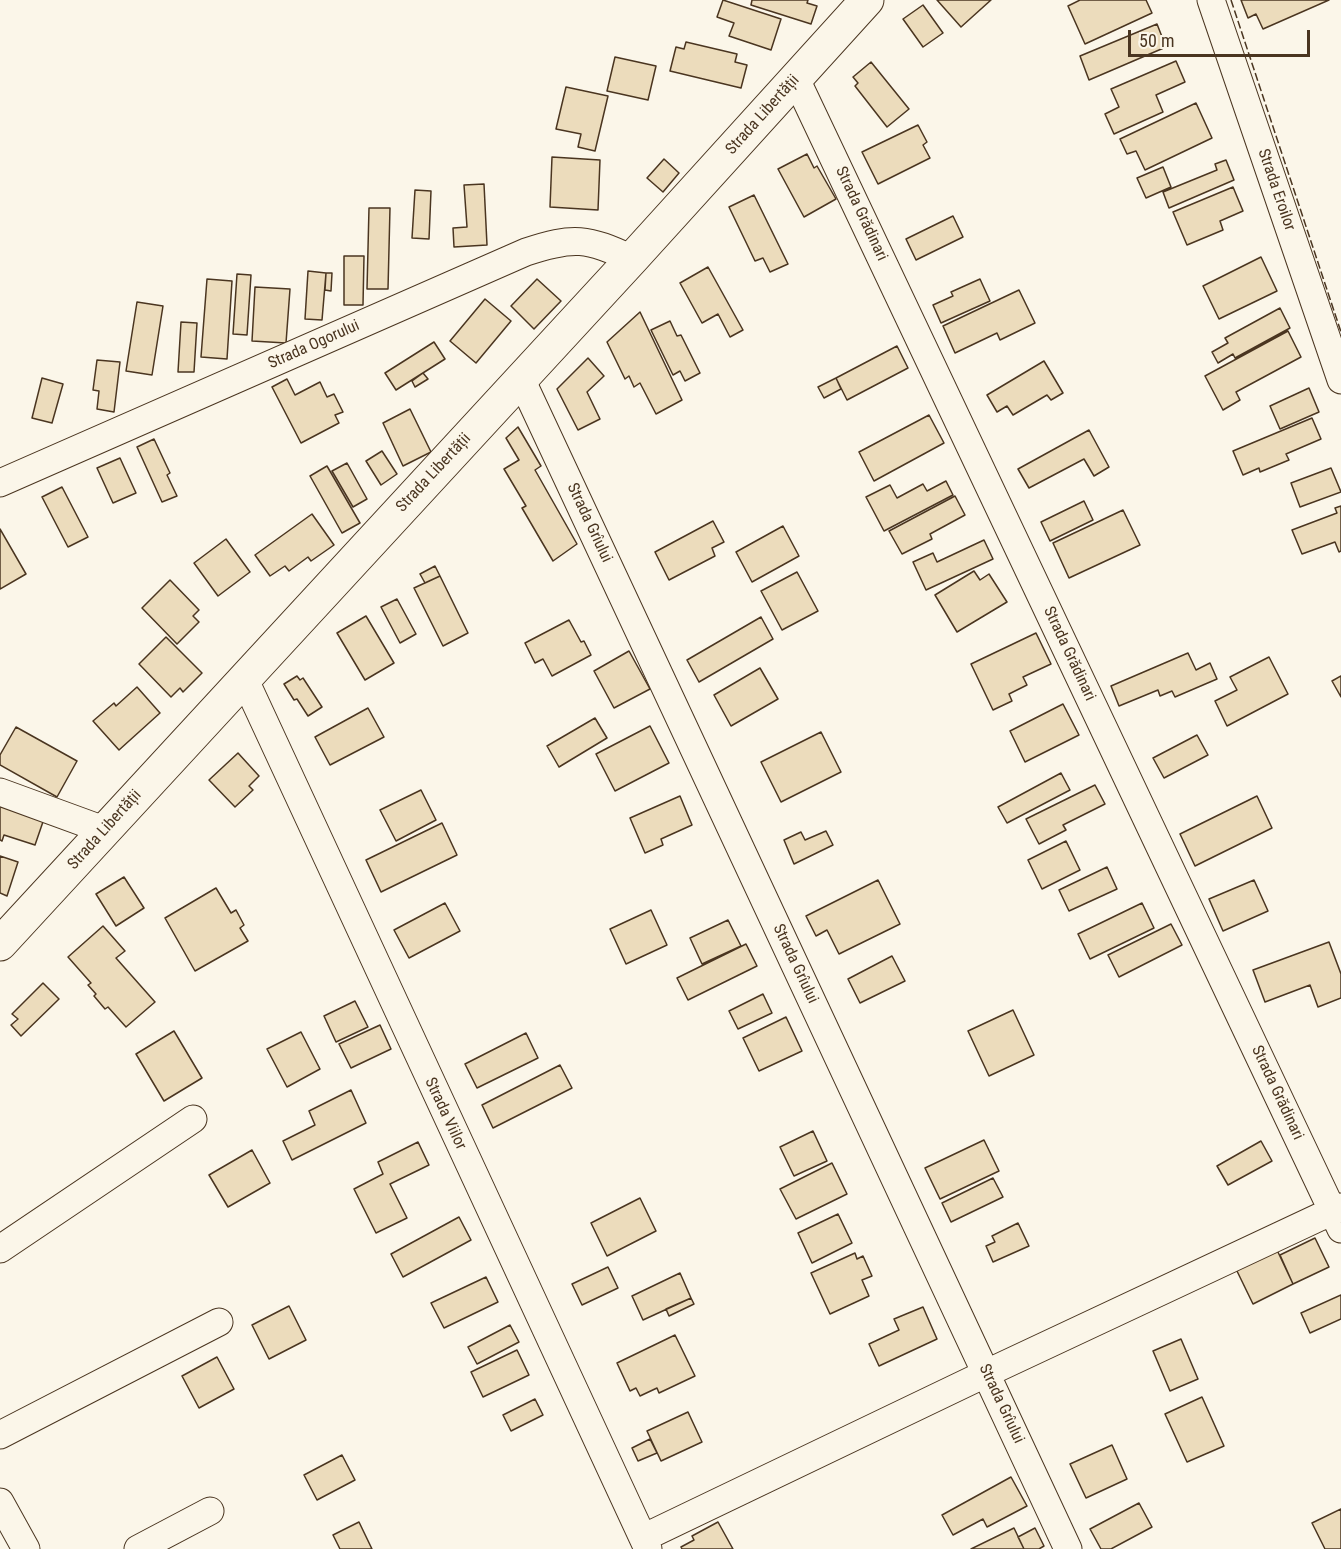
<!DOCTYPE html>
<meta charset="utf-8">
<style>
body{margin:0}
#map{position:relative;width:1341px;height:1549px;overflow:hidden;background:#fbf6e9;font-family:"Roboto Condensed",sans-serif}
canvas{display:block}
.scale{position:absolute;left:1128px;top:30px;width:182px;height:27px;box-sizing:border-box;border:3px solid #4a3520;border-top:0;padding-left:8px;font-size:18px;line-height:21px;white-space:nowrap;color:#4a3520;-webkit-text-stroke:4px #fbf6e9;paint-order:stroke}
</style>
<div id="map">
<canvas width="1341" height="1549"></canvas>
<div class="scale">50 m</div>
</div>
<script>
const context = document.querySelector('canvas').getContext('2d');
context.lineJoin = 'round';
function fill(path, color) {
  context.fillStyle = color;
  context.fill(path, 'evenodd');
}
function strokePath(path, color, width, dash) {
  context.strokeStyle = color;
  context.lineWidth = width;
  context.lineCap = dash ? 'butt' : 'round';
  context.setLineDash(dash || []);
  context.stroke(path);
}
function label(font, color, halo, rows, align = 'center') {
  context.font = font + ' "Roboto Condensed",sans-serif';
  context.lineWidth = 4.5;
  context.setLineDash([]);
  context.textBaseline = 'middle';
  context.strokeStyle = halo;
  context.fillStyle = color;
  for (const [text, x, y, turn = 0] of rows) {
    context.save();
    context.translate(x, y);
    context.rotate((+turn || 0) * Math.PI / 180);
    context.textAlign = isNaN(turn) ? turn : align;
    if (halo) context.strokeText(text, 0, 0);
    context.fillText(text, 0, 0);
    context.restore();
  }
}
const building = new Path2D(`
 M723 0 781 19 771 50 729 36 734 23 717 17Z
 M752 0H808L807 3 817 6 811 24 751 5Z
 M937 0H991L961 27Z
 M1080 0H1146L1152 13 1085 44 1068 6Z
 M1241 0H1329L1263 29 1256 14 1248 18Z
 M923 5 943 33 923 47 903 19Z
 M1157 24 1166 47 1089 80 1080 56Z
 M686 42 737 54 735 62 747 65 741 88 670 71 676 47 684 49Z
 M615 57 656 66 648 100 607 91Z
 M1176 61 1185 82 1156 95 1163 112 1114 134 1105 114 1119 107 1111 89Z
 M871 62 909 109 887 127 855 86 858 83 853 77Z
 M566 87 608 96 595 151 578 147 581 134 556 129Z
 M1196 103 1212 138 1145 170 1136 151 1127 154 1120 139Z
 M918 125 927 142 923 145 930 158 878 184 862 152Z
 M807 154 814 168 817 166 836 199 804 217 778 169Z
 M552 157 600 160 598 210 550 207Z
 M664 159 679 173 663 192 647 178Z
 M1226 160 1234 180 1169 208 1163 192 1217 170 1215 164Z
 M1163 167 1171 187 1146 198 1137 178Z
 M484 184 487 245 454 247 453 228 467 227 464 185Z
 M1233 187 1243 211 1220 221 1223 230 1187 245 1173 212Z
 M415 190 431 191 429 239 412 238Z
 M754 195 788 264 770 272 763 258 755 261 729 207Z
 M369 208H390L388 289H367Z
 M953 216 963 237 916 260 906 239Z
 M344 256H364L363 305H344Z
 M1261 257 1277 291 1219 319 1203 286Z
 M708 267 743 330 730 337 718 314 702 323 680 283Z
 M308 271 326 273 322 320 305 319Z
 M326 273H332L331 291 325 290Z
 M237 274 251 275 247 335 233 334Z
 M207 279 232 281 227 359 201 357Z
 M537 279 561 301 534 329 511 306Z
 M980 279 990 301 941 323 933 305 953 296 951 292Z
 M255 287 290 289 286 343 252 341Z
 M1019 290 1035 323 1000 340 997 333 955 353 943 326Z
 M485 299 511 321 476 363 450 341Z
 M137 302 163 306 152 375 126 371Z
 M1280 308 1290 328 1235 358 1233 354 1218 363 1212 352 1228 343 1225 338Z
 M640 312 682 400 656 414 640 383 634 387 629 376 625 379 607 342Z
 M670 321 677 336 681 335 700 373 685 381 680 371 673 375 651 330Z
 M181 322 197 323 194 372H178Z
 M1288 331 1301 357 1236 392 1240 400 1223 410 1205 376Z
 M434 342 445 359 396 390 385 373Z
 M897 346 908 368 847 400 836 378Z
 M588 358 604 376 587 392 600 419 578 430 557 389Z
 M97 360 120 362 114 412 97 409 99 391 93 390Z
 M1044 361 1063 393 1051 400 1047 395 1013 415 1007 406 997 412 987 395Z
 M423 373 428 379 415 387 412 381Z
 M42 378 63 384 52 423 32 418Z
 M836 378 841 389 824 398 818 387Z
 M287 379 295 395 320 382 327 397 334 394 343 412 335 415 339 423 301 443 272 387Z
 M1309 388 1319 412 1280 429 1270 406Z
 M410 409 431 452 403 466 383 423Z
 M929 415 944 443 874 481 859 452Z
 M1312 418 1321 439 1286 454 1289 460 1260 472 1259 468 1243 475 1233 451Z
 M518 427 541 466 535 470 577 544 553 561 522 508 526 506 504 469 519 460 506 438Z
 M1089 430 1109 467 1094 476 1084 459 1029 488 1018 469Z
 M154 439 170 473 167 475 177 496 162 502 137 447Z
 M382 451 397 474 381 485 366 461Z
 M120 458 136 493 113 503 97 468Z
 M347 463 367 499 353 507 332 471Z
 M327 466 360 523 342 533 310 476Z
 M1331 468 1341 492 1300 507 1291 483Z
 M946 481 953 495 884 531 866 497 890 485 897 498 923 484 927 491Z
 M62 487 88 537 68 547 42 497Z
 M955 496 965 515 930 534 932 539 902 554 889 531Z
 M1084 501 1093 520 1050 541 1041 522Z
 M1341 506V551L1339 552 1335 542 1302 554 1292 530 1337 513 1335 508Z
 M1123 510 1140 545 1069 578 1053 543Z
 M312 514 334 545 311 561 308 557 289 571 285 566 270 576 255 555Z
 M713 521 724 542 712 548 715 556 669 580 655 552Z
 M783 526 799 556 752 582 736 552Z
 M0 529 26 574 0 589Z
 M226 539 250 572 218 596 194 563Z
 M984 540 993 559 926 590 913 562 933 553 937 562Z
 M435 566 440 576 425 583 420 574Z
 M974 571 980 580 989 574 1007 602 957 632 935 595Z
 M797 572 818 611 782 630 761 591Z
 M440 576 468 633 443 646 414 588Z
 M170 580 199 610 193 616 199 622 177 644 142 608Z
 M397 599 416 634 400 643 381 607Z
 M366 616 394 663 365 680 337 633Z
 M761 617 773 639 699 682 687 660Z
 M569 620 581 642 584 641 591 655 552 676 543 659 535 663 525 643Z
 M1036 633 1051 664 1023 677 1027 685 1009 694 1012 701 993 710 971 664Z
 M166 637 202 673 183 692 180 688 171 697 139 664Z
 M629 651 650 689 614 708 594 671Z
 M1188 653 1196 670 1210 663 1217 679 1175 697 1172 691 1160 696 1158 690 1119 706 1111 686Z
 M1269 657 1288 694 1227 726 1215 701 1237 690 1230 677Z
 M760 668 778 699 731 726 714 695Z
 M297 676 300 680 303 678 322 707 308 716 297 699 294 700 284 684Z
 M1341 676V697L1332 681Z
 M137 687 160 713 119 750 93 721 114 703 116 706Z
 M1063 704 1079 735 1025 762 1010 731Z
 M368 708 384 737 330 765 315 737Z
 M595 718 607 738 559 767 547 746Z
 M650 726 669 763 615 791 596 754Z
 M16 727 77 761 57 797 0 765V755Z
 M821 732 841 772 781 802 761 762Z
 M1197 735 1208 755 1164 778 1153 758Z
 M238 753 259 776 249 786 253 790 235 807 209 780Z
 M1061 773 1070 790 1007 823 998 807Z
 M1095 785 1105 804 1063 825 1066 830 1039 844 1026 819Z
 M421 790 436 820 396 841 380 810Z
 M680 796 692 825 661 839 663 845 645 853 630 818Z
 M1257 796 1272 828 1195 866 1180 834Z
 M0 798 46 813 35 845 4 835 2 841 0 840Z
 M442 823 457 855 381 892 366 860Z
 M826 831 833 845 794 864 784 840 801 832 805 840Z
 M1066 841 1080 870 1042 889 1028 860Z
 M0 856 18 862 7 896 0 893Z
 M1107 867 1117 889 1069 911 1059 890Z
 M124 877 144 908 116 926 96 894Z
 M878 880 900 924 839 954 827 930 816 936 806 916Z
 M1254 880 1268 911 1223 931 1209 899Z
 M216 888 231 913 236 910 244 925 240 928 248 941 195 971 165 918Z
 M445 903 460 931 409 958 394 930Z
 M1142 903 1154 928 1090 959 1078 934Z
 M651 910 667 945 626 964 610 929Z
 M728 920 741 946 702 964 690 938Z
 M1171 924 1182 945 1119 977 1108 955Z
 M103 926 125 951 116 958 155 1002 126 1027 108 1007 105 1009 94 996 96 994 88 985 91 983 68 957Z
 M1329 942 1341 974V998L1318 1007 1310 985 1265 1002 1253 970Z
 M746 944 757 966 688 1000 677 978Z
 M892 956 905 981 860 1003 848 979Z
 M43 983 59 999 21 1036 11 1025 18 1019 12 1014Z
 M763 994 772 1013 738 1029 729 1011Z
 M355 1001 368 1027 336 1042 324 1016Z
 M1013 1010 1034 1055 989 1076 968 1031Z
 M786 1017 802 1051 759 1071 743 1038Z
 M380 1025 391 1049 351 1068 339 1044Z
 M174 1031 202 1078 164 1101 136 1054Z
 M301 1032 320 1069 287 1087 267 1049Z
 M526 1033 538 1058 477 1088 465 1064Z
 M560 1065 572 1088 493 1128 482 1105Z
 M351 1090 366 1123 292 1160 283 1141 315 1125 309 1111Z
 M813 1131 827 1161 794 1176 780 1147Z
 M984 1140 999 1171 940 1199 925 1168Z
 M1261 1141 1272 1161 1228 1185 1217 1166Z
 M418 1142 429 1165 390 1184 407 1218 376 1233 354 1189 383 1174 378 1162Z
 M252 1150 270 1183 228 1207 209 1175Z
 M832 1163 847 1194 796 1219 780 1189Z
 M993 1178 1003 1197 951 1222 942 1203Z
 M640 1198 656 1231 607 1256 591 1223Z
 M838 1214 852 1243 812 1263 798 1233Z
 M459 1217 471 1240 403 1277 391 1254Z
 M1018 1223 1029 1246 993 1262 986 1246 995 1242 992 1236Z
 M1315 1238 1329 1267 1293 1284 1280 1255Z
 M1277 1250 1293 1284 1253 1304 1236 1269Z
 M855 1253 857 1259 863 1256 872 1276 862 1280 869 1296 830 1314 811 1273Z
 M608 1267 618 1288 582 1305 572 1284Z
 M680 1273 691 1298 643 1320 632 1296Z
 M486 1277 498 1302 444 1328 431 1303Z
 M1341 1295V1319L1310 1333 1301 1313Z
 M691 1298 694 1304 669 1316 666 1309Z
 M289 1306 306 1340 269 1359 252 1325Z
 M923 1307 937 1339 879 1366 869 1344 899 1330 894 1319Z
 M510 1325 519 1342 477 1364 468 1347Z
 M675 1335 695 1376 659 1393 657 1388 640 1396 636 1388 630 1391 617 1363Z
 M1181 1339 1198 1379 1170 1391 1153 1351Z
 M517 1350 529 1375 483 1397 471 1372Z
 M217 1357 234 1389 199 1408 182 1376Z
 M1202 1397 1224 1446 1187 1462 1165 1414Z
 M535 1399 543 1415 511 1431 503 1415Z
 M688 1412 702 1442 661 1461 647 1431Z
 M650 1439 657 1453 638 1461 632 1448Z
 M1112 1445 1127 1479 1086 1498 1070 1464Z
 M342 1455 355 1480 317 1500 304 1475Z
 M1011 1477 1027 1506 987 1527 983 1519 953 1535 942 1515Z
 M1139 1503 1152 1527 1111 1549H1101L1090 1529Z
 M1341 1509V1549H1325L1312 1523Z
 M359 1522 372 1549H340L333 1535Z
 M718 1522 733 1549H682L681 1547 694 1540 692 1536Z
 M1014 1528 1024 1549H971Z
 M1035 1528 1044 1546 1039 1549H1024L1018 1537Z`);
const minor = new Path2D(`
 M1211 0 1341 380
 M796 79 1341 1229
 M521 379 1068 1549
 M0 483 526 252C574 236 587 238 632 259
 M244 678 648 1549
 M0 792 104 830
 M0 1249 193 1119
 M0 1435 219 1322
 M0 1502 26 1549
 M643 1538 987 1373 1341 1207
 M138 1549 210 1511`);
const major = new Path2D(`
 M0 944 632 259 867 0`);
const fence = new Path2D(`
 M1231 0 1341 332`);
const streetNames = [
 ["Strada Libertății",763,115,-48],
 ["Strada Eroilor",1276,190,71],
 ["Strada Grădinari",861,214,65],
 ["Strada Ogorului",314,345,-24],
 ["Strada Libertății",434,473,-47],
 ["Strada Grîului",589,523,65],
 ["Strada Grădinari",1069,654,65],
 ["Strada Libertății",105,830,-48],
 ["Strada Grîului",795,964,65],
 ["Strada Grădinari",1277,1093,65],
 ["Strada Viilor",445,1114,65],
 ["Strada Grîului",1001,1404,65]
];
fill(building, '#ecdcbc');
strokePath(building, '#4a3520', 1.5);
strokePath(minor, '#4a3520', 29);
strokePath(major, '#4a3520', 35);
strokePath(minor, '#fbf6e9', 27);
strokePath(major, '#fbf6e9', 33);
strokePath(fence, '#4a3520', 1.5, [8, 3]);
label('16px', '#4a3520', '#fbf6e9', streetNames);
</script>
